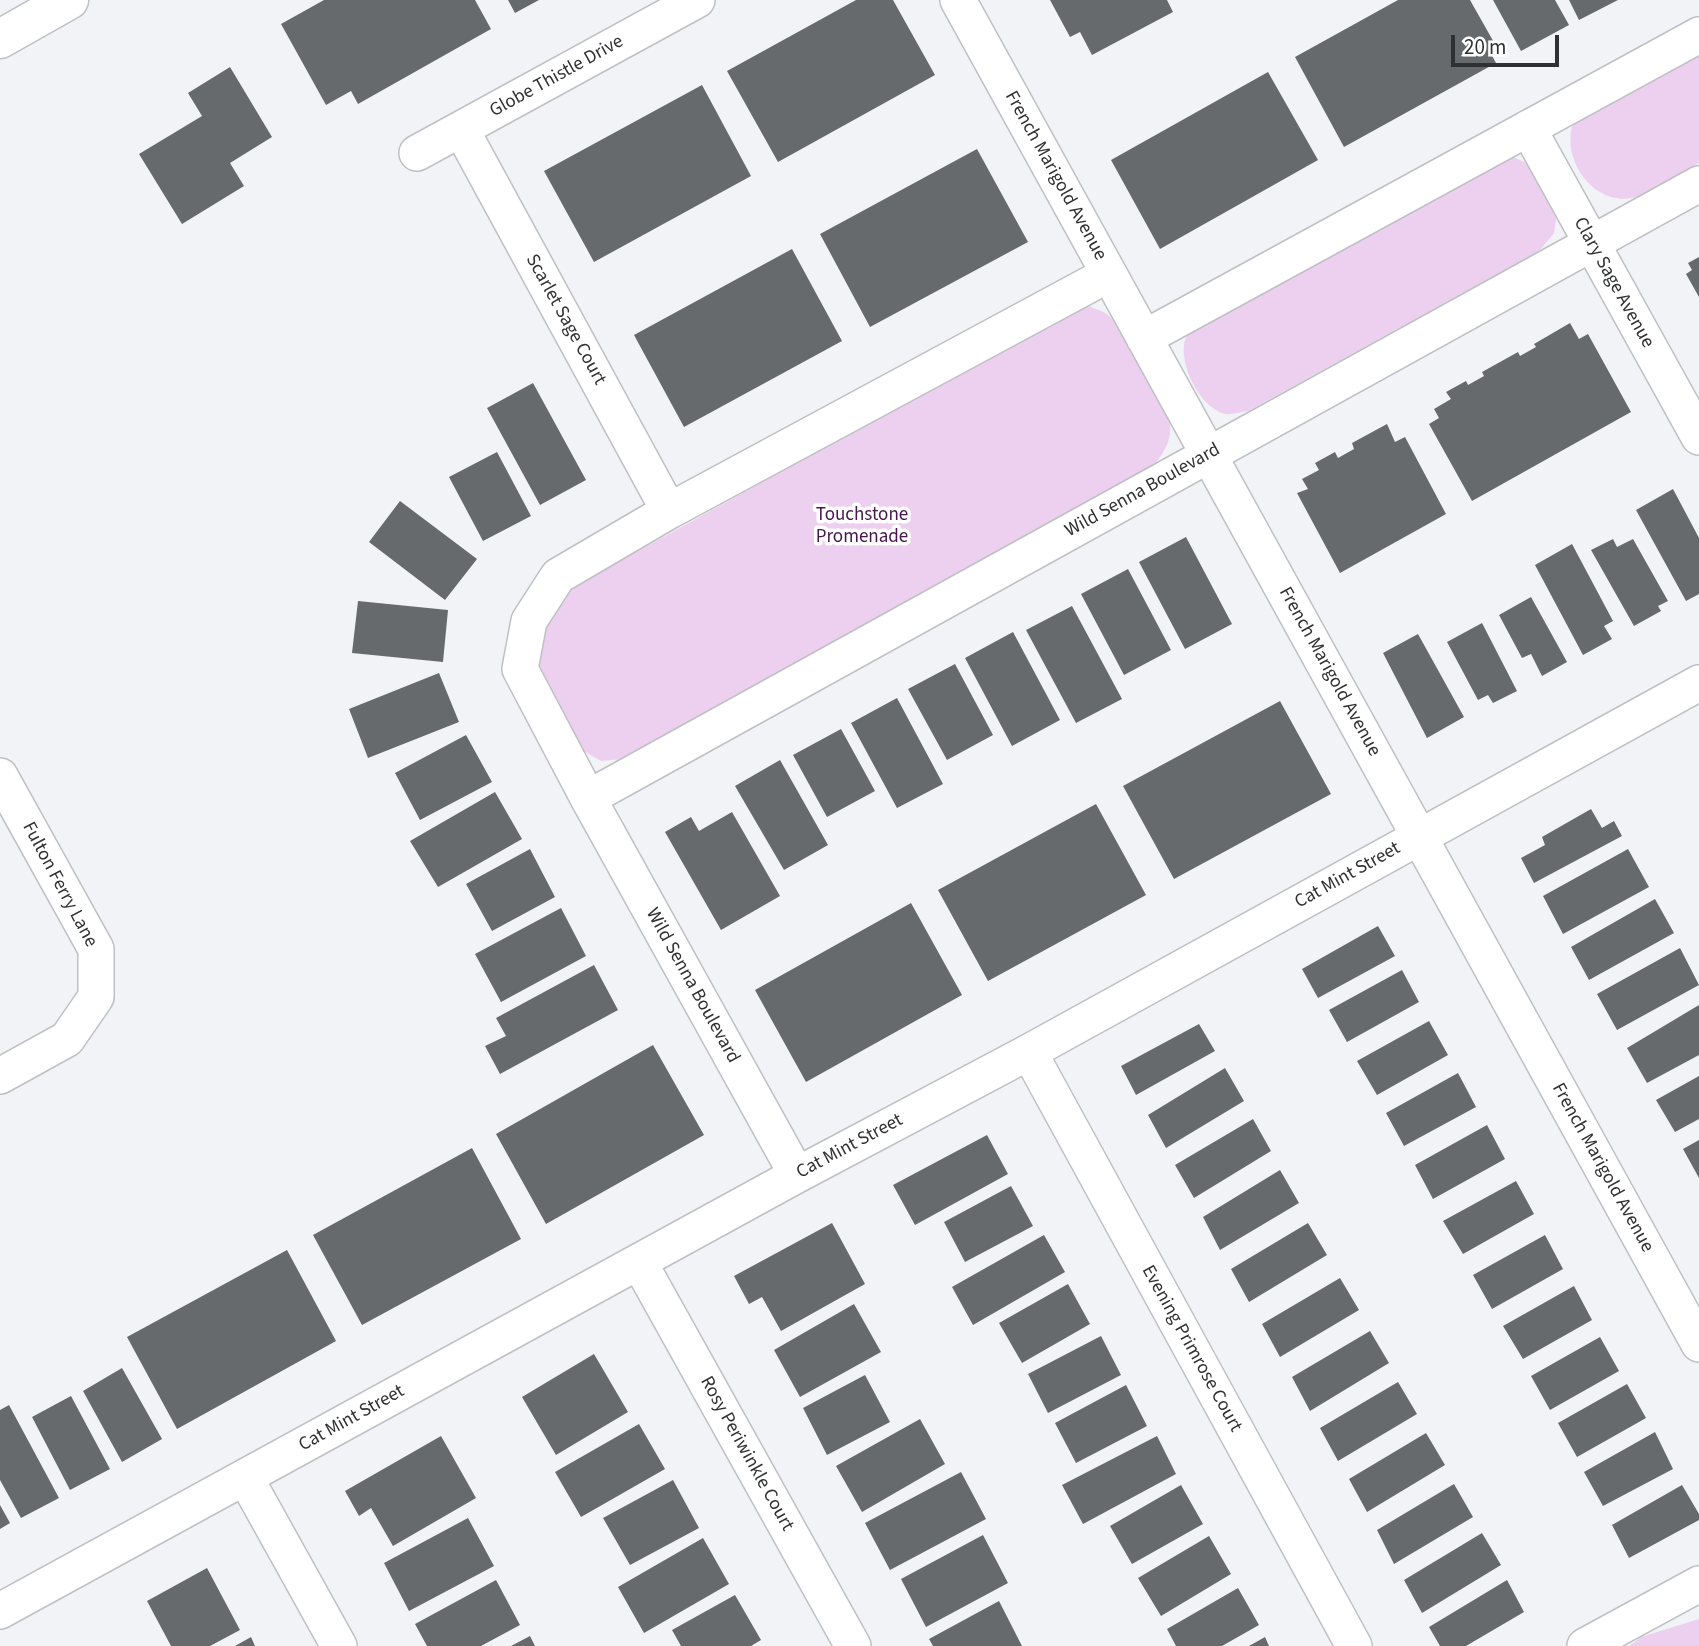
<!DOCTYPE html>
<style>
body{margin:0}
#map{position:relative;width:1699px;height:1646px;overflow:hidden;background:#f1f3f7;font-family:"Source Sans 3",sans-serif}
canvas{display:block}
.scale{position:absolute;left:1451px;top:35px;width:108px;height:32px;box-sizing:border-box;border:4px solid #2f3031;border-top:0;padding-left:9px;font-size:21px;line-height:24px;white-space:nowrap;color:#2f3031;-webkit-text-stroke:5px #fff;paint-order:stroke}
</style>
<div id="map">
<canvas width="1699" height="1646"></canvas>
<div class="scale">20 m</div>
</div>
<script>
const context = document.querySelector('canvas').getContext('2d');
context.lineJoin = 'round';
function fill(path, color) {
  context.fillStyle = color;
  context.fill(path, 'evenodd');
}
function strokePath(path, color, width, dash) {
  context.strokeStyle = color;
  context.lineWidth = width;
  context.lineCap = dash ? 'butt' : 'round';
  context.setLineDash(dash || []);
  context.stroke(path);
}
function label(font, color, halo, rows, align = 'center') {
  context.font = font + ' "Source Sans 3",sans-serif';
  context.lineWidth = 7;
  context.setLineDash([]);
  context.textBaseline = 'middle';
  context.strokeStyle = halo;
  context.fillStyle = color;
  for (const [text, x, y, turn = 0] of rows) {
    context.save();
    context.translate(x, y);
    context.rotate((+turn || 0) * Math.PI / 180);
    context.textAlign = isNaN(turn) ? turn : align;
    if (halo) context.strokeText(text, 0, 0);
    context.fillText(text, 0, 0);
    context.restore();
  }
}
const green = new Path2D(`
 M1699 47V163C1685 170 1645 196 1632 198 1594 205 1563 162 1572 127 1574 121 1581 115 1585 110Z
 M1513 157 1531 165 1557 212 1554 233 1539 251 1248 411C1241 412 1231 415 1225 414 1200 408 1178 364 1185 340 1187 334 1195 327 1199 322L1491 159Z
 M1089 306C1095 309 1104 311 1109 316 1123 327 1167 406 1170 424 1172 440 1164 452 1155 464L623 759 601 761 582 750 535 667 542 627 568 590 1069 312Z
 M1699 1619V1646H1629L1641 1637Z`);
const building = new Path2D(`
 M324 0H475L491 29 358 104 351 91 326 105 281 24Z
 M508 0H539L515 13Z
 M856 0H893L935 75 778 162 727 71Z
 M1050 0H1167L1173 12 1092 55 1080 32 1070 37Z
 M1398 0H1470L1496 46 1489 50 1496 63 1344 147 1295 57Z
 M1493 0H1555L1569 25 1521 51Z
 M1569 0H1618L1579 20Z
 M230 67 272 137 230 163 244 186 182 224 139 154 202 116 188 93Z
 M1268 72 1318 160 1160 249 1111 160Z
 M702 85 751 176 594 262 544 171Z
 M977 149 1028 242 870 327 820 234Z
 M792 249 842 341 684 427 634 335Z
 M1699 257V297L1686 274 1692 270 1688 263Z
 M1570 323 1579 339 1588 334 1631 412 1472 501 1429 424 1439 418 1434 409 1451 399 1446 392 1466 381 1468 385 1484 376 1482 372 1518 352 1520 356 1536 347 1534 344Z
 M533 383 586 480 540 505 487 408Z
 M1387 424 1395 442 1405 437 1446 514 1340 573 1297 493 1308 489 1302 479 1319 470 1315 463 1335 452 1338 458 1354 449 1352 443Z
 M497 452 531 516 483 541 449 477Z
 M1673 489 1699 538V594L1686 601 1636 510Z
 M400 501 477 559 445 600 369 542Z
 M1186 537 1232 624 1185 649 1139 562Z
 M1613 539 1617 547 1633 539 1668 601 1658 606 1661 611 1634 626 1591 550Z
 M1572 544 1613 621 1604 626 1612 639 1583 655 1535 565Z
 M1128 569 1171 650 1124 675 1081 594Z
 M1531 597 1567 662 1542 676 1531 654 1522 658 1499 615Z
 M358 601 448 610 443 662 352 653Z
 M1072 606 1122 699 1076 723 1026 630Z
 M1482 623 1517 691 1493 703 1488 695 1478 700 1447 642Z
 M1013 632 1060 720 1012 746 965 658Z
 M1418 634 1464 717 1427 738 1383 653Z
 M955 664 993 735 947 760 908 689Z
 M439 673 459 722 368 758 349 709Z
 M897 698 943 784 897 808 851 723Z
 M1280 701 1331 794 1174 879 1123 786Z
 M841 729 875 791 827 817 793 755Z
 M466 735 492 782 420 820 395 773Z
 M780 760 828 845 784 870 735 786Z
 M495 792 522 839 438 887 410 841Z
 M1096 804 1146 895 988 981 938 890Z
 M1591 809 1602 828 1614 821 1622 836 1534 883 1521 858 1545 845 1542 837Z
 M732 812 780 896 721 930 665 832 691 817 699 831Z
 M530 849 555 897 492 931 466 884Z
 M1628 849 1649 887 1563 934 1543 896Z
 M1655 899 1674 933 1589 980 1571 947Z
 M911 903 962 995 806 1082 755 990Z
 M561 908 586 956 501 1002 475 954Z
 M1378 926 1395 956 1318 998 1302 969Z
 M1680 948 1699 985 1617 1030 1597 994Z
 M594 965 618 1010 500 1074 485 1046 506 1036 496 1018Z
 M1402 970 1419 1002 1347 1042 1329 1010Z
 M1699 1005V1055L1647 1083 1627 1048Z
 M1429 1021 1448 1055 1377 1095 1357 1061Z
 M1199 1024 1215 1051 1136 1095 1121 1066Z
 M653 1045 704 1135 546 1224 496 1134Z
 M1225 1068 1244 1101 1166 1148 1148 1115Z
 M1458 1073 1476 1107 1404 1146 1386 1113Z
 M1699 1076V1119L1675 1132 1656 1100Z
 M1253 1119 1271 1151 1194 1198 1175 1165Z
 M1487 1125 1505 1159 1433 1199 1415 1165Z
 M987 1135 1008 1174 915 1225 893 1185Z
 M1699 1140V1178L1683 1149Z
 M472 1148 521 1239 362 1325 313 1235Z
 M1280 1170 1299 1203 1220 1250 1203 1217Z
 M1516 1181 1534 1214 1463 1254 1443 1221Z
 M1011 1186 1033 1226 965 1262 944 1222Z
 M832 1223 865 1284 781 1331 762 1297 749 1304 734 1276Z
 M1308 1223 1327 1255 1249 1302 1231 1269Z
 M1044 1235 1065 1272 973 1325 952 1287Z
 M1545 1235 1563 1269 1492 1309 1473 1275Z
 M287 1250 336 1341 177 1429 127 1337Z
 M1340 1278 1359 1310 1280 1357 1262 1324Z
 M1068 1284 1090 1324 1022 1363 999 1323Z
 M1574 1286 1592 1320 1523 1359 1503 1326Z
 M854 1304 881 1352 800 1397 774 1350Z
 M1370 1331 1389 1363 1310 1411 1292 1377Z
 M1101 1336 1121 1375 1048 1413 1028 1374Z
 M1600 1337 1619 1371 1550 1410 1531 1376Z
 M594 1354 628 1412 556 1455 522 1397Z
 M122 1368 162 1439 122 1462 83 1391Z
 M865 1375 890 1422 827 1455 803 1408Z
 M1398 1382 1417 1414 1338 1461 1320 1428Z
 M1627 1384 1646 1418 1577 1457 1558 1423Z
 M1126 1385 1147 1426 1076 1463 1055 1423Z
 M71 1396 110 1469 70 1490 32 1417Z
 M9 1405 59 1498 21 1518 0 1480V1410Z
 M920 1419 945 1464 862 1512 836 1466Z
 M639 1424 665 1469 581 1517 555 1472Z
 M1655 1432 1673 1469 1603 1506 1584 1472Z
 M1426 1433 1445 1465 1367 1512 1349 1479Z
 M441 1436 476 1498 393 1546 371 1508 359 1516 345 1491Z
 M1157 1436 1176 1474 1083 1524 1062 1485Z
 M961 1472 986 1519 890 1570 865 1523Z
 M673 1480 699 1528 630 1565 603 1518Z
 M1454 1484 1473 1517 1394 1564 1377 1530Z
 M1181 1485 1203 1524 1132 1564 1110 1526Z
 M1682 1485 1699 1514V1520L1629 1558 1612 1525Z
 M0 1505 10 1523 0 1529Z
 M468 1518 494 1566 409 1611 384 1563Z
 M1482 1533 1501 1565 1422 1613 1404 1580Z
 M983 1535 1008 1583 926 1627 901 1579Z
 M1209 1536 1231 1574 1161 1616 1138 1578Z
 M703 1538 729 1584 644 1633 618 1587Z
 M207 1568 240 1630 210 1646H171L147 1601Z
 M496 1580 520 1625 481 1646H427L415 1624Z
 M1507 1580 1524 1612 1466 1646H1440L1429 1627Z
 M1238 1588 1259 1625 1222 1646H1176L1167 1629Z
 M735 1595 761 1640 751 1646H681L672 1630Z
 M999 1601 1022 1646H933L929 1639Z
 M530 1636 535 1646H511Z
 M251 1637 255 1646H235Z
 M1265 1637 1269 1646H1249Z`);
const minor = new Path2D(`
 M958 0 1699 1344
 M1528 128 1699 437
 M461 129 669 511
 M417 153 697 0
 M1144 338 1699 35
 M0 776 96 949V997L67 1039 0 1076
 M588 798 1699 184
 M1029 1052 1354 1646
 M797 1175 588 798 520 669 529 621 558 576 669 511 1109 274
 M639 1262 853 1646
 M245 1477 339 1646
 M0 1611 797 1175 1029 1052 1699 683
 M1585 1646 1699 1584`);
const tertiary = new Path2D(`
 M0 39 69 0`);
const streetNames = [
 ["Globe Thistle Drive",557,77,-29],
 ["French Marigold Avenue",1055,176,61],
 ["Clary Sage Avenue",1613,283,61],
 ["Scarlet Sage Court",565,320,61],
 ["Wild Senna Boulevard",1143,491,-29],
 ["French Marigold Avenue",1329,672,61],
 ["Cat Mint Street",1348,876,-29],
 ["Fulton Ferry Lane",59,885,62],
 ["Wild Senna Boulevard",692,986,61],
 ["Cat Mint Street",850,1147,-28],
 ["French Marigold Avenue",1602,1168,61],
 ["Evening Primrose Court",1191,1349,61],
 ["Cat Mint Street",352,1419,-29],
 ["Rosy Periwinkle Court",746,1454,61]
];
const parkNames = [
 ["Touchstone",862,516],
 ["Promenade",862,538]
];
fill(green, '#edd0ef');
fill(building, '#676a6c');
strokePath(minor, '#bec0c4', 38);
strokePath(tertiary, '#bec0c4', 41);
strokePath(minor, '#fff', 35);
strokePath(tertiary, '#fff', 38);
label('19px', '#2f3031', '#fff', streetNames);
label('19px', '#47174c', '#fff', parkNames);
</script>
